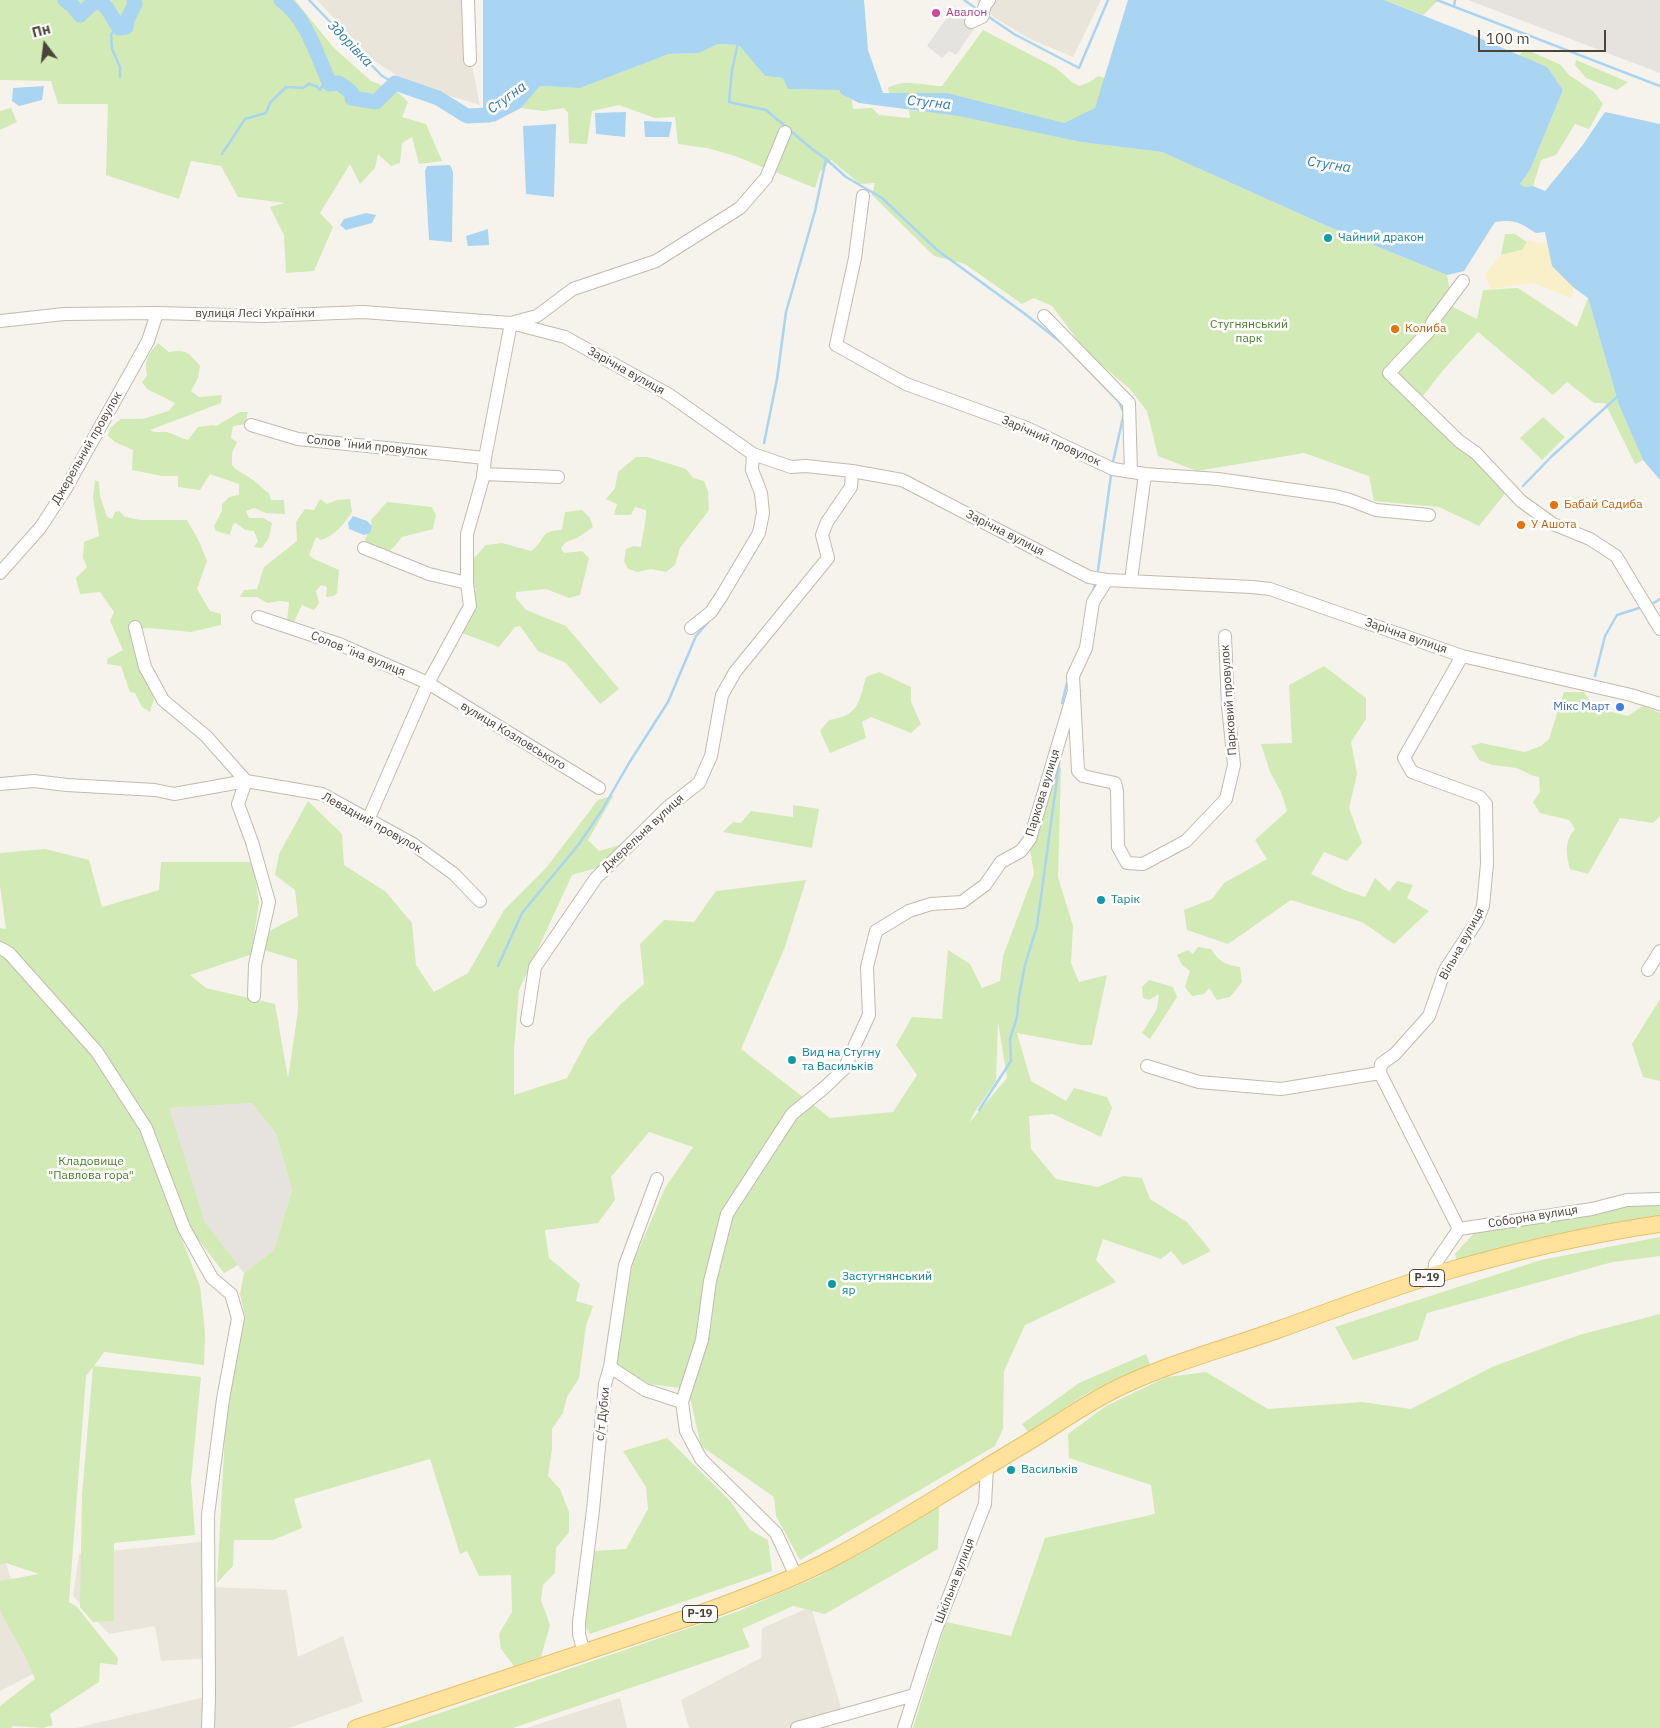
<!DOCTYPE html>
<meta charset="utf-8">
<style>
body{margin:0}
#map{position:relative;width:1660px;height:1728px;overflow:hidden;background:#f6f3ec;font-family:"IBM Plex Sans",sans-serif}
canvas{display:block}
.north{position:absolute;left:20px;top:20px;width:50px;height:50px;-webkit-text-stroke:4px #fff;paint-order:stroke;rotate:345deg;font-size:14px;font-weight:700;line-height:20px;text-align:center;color:#4b4439}
.north::after{content:'';display:block;margin:auto;width:18px;height:22px;background:#4b4439;clip-path:polygon(50% 0,100% 100%,50% 72%,0 100%)}
.scale{position:absolute;left:1478px;top:30px;width:128px;height:22px;box-sizing:border-box;border:2px solid #4b4439;border-top:0;padding-left:6px;font-size:15px;line-height:18px;white-space:nowrap;color:#4b4439;-webkit-text-stroke:4px #fff;paint-order:stroke}
</style>
<div id="map">
<canvas width="1660" height="1728"></canvas>
<div class="north">Пн</div>
<div class="scale">100 m</div>
</div>
<script>
const context = document.querySelector('canvas').getContext('2d');
context.lineJoin = 'round';
function fill(path, color) {
  context.fillStyle = color;
  context.fill(path, 'evenodd');
}
function strokePath(path, color, width, dash) {
  context.strokeStyle = color;
  context.lineWidth = width;
  context.lineCap = dash ? 'butt' : 'round';
  context.setLineDash(dash || []);
  context.stroke(path);
}
function label(font, color, halo, rows, align = 'center') {
  context.font = font + ' "IBM Plex Sans",sans-serif';
  context.lineWidth = 5;
  context.setLineDash([]);
  context.textBaseline = 'middle';
  context.strokeStyle = halo;
  context.fillStyle = color;
  for (const [text, x, y, turn = 0] of rows) {
    context.save();
    context.translate(x, y);
    context.rotate((+turn || 0) * Math.PI / 180);
    context.textAlign = isNaN(turn) ? turn : align;
    if (halo) context.strokeText(text, 0, 0);
    context.fillText(text, 0, 0);
    context.restore();
  }
}
const residential = new Path2D(`
 M317 0H468L471 60 480 105 430 90 398 76 371 59Z
 M976 0H1101L1073 57 1028 38 992 16 985 5Z
 M201 1542 209 1587 287 1590 298 1657 343 1636 363 1702 289 1728H76L209 1696V1658L161 1661 155 1626 109 1634 73 1596 79 1554Z
 M6 1563 39 1671 0 1691V1565Z
 M811 1607 843 1714 826 1716 830 1728H689L681 1700 761 1658 762 1628Z
 M620 1698 627 1728H526Z`);
const industrial = new Path2D(`
 M1468 0H1660V73Z
 M252 1103 276 1134 292 1190 274 1250 244 1273 205 1222 168 1108Z`);
const green = new Path2D(`
 M0 0H295L334 48 371 81 395 90 408 102 402 117 426 124 442 161 419 164 412 137 402 143 400 163 391 166 378 154 375 168 360 184 350 164 320 213 333 227 314 271 286 273 284 235 270 207 285 203 238 197 221 166 191 161 179 199 106 175 108 104H58L51 81 0 80Z
 M1384 0H1439L1423 15Z
 M983 30 1056 68 1072 82 1079 86 1090 82 1098 76 1105 78 1095 109 1064 123 896 96 889 93 888 88C904 78 925 86 942 86Z
 M718 44 740 45 765 76 783 78 789 89 839 90 841 94 852 100 853 109 872 108 879 115 910 118 909 110 959 115 1081 142 1162 152 1327 226 1447 275 1453 307 1477 319 1483 290 1518 288 1577 327 1588 298 1619 405 1643 460 1635 464 1605 403H1594L1567 382 1553 395 1478 332 1444 369 1415 406 1507 491 1479 526 1439 507 1374 501 1369 476 1304 453 1197 471 1158 456 1147 411 1129 388 1088 354 1052 306 1034 298 1022 304 965 264 934 256 872 195 875 183 860 184 831 160 820 172 815 188 735 156 707 148 678 144 675 117 655 118 619 105 592 111 587 144 569 143 568 113 564 108 543 111 521 108 540 86 580 88 669 54 699 53Z
 M1525 49 1561 65 1569 75 1593 91 1603 104 1589 129 1575 124 1556 155 1541 160 1533 186 1525 187 1519 184 1530 170 1563 90 1556 80 1519 55Z
 M1576 60 1628 82 1617 90 1586 78 1575 65Z
 M11 108 17 122 0 130V111Z
 M1505 234H1515L1527 242 1522 250 1501 255Z
 M158 343 169 352C187 349 189 353 200 366L198 378 191 391 199 397 222 395 221 403 150 430C156 434 160 431 167 432 174 434 180 438 188 440L198 427 214 425 216 426 240 412H248L245 424 233 426 231 438 237 442 232 453V465C238 472 245 474 253 480 259 484 262 489 269 493L271 500H284L285 514 266 513 254 508 246 511 249 518H263L272 523 269 538 262 548 254 547 258 541 254 531 245 530 236 523 233 524 230 535 216 531 214 526 222 511V504L229 497 239 495V484L210 474 200 490 178 487V476H162L132 470 133 450 115 442 108 436 110 428 121 419H142L169 411 175 403 147 389 142 382 147 376C144 361 148 354 158 343Z
 M1543 417 1565 437 1542 460 1520 438Z
 M636 457H647L667 463 686 469 693 478 704 481 708 491 709 510 680 548 675 565 666 572 651 569 637 572 628 569 624 561 626 549 634 546 641 547C643 533 646 524 646 510L635 507 631 515H614L617 504 606 499 615 488 618 472Z
 M95 480 99 482 100 496 107 517 112 519 115 512 119 511 125 517 141 520H187L199 541 207 561 197 589 210 611 221 614V625L191 632 149 628 137 629 155 695 150 712 142 707 135 693 130 692 121 666 107 664V659L123 650 110 621 114 612 100 592 80 594 76 578 87 567 83 558 84 542 99 536 93 498Z
 M320 499 327 504 337 500 350 499 352 512C343 525 336 535 321 540L316 537 309 555 314 559 339 570 337 593 334 596 326 597 327 587 321 585 316 591 319 603 314 610 302 605 293 624 287 622 289 602 280 601 267 603 257 597H240L244 590 257 589 264 567 297 541 296 522 305 509 314 510Z
 M387 502 432 507 436 515 433 529 402 537 395 546 384 555 369 546 365 539 372 526 371 520Z
 M582 510 590 518 593 527 577 538 566 542 561 548 564 553 582 551 589 558 580 595 569 598 546 589 516 592V598L526 610 566 626 619 689 600 704 566 663 538 651 520 626 515 627 499 647 462 633 473 595 476 590 472 576 474 558 486 545 502 543 531 551C547 540 537 531 562 530L565 512Z
 M1324 666 1366 698V719L1351 742 1357 774 1349 808 1362 843 1347 861 1324 852 1311 874 1344 890 1365 897 1375 878 1389 891 1397 881 1413 885 1407 898 1429 911 1394 944 1362 922 1291 900 1228 944 1187 930 1184 910 1212 899 1224 883 1267 859 1255 840 1287 811 1281 792 1270 772 1261 744 1292 743 1289 685Z
 M879 672 911 687V702L921 724 911 733 871 717 862 722 866 738 830 753 820 731 829 720C859 716 859 702 866 677Z
 M1564 692H1584C1595 710 1609 711 1628 716L1643 706 1660 713V816L1653 823 1620 818 1588 874 1570 869C1566 853 1564 842 1575 829L1569 820 1540 813 1533 802 1540 792 1539 777 1531 775 1517 768 1492 765 1479 760 1471 746 1481 743 1525 752 1541 746 1549 739Z
 M1054 763 1061 768 1058 877 1073 926 1071 963 1079 982 1107 975 1092 1045H1081L1017 1033 1031 1081 1066 1101 1074 1088 1107 1097 1112 1108 1101 1137 1053 1114 1029 1116 1031 1149 1056 1179 1098 1187 1123 1176 1142 1178 1150 1199 1187 1222 1211 1251 1183 1265 1171 1251 1161 1259 1103 1239 1096 1260 1116 1282 1025 1325 1004 1371 1003 1429 995 1446 800 1560 776 1516 774 1497 701 1446 688 1389 649 1384 613 1366 633 1263 665 1188 693 1147 649 1132 611 1177 615 1200 598 1223 545 1230 549 1258 580 1284 576 1301 593 1306 586 1326 579 1378 567 1397 563 1413 552 1429V1449L548 1476 560 1489 569 1512V1532L556 1548 555 1573 543 1585 541 1600 550 1625 541 1657 514 1666 501 1649 499 1634 512 1612 511 1575 479 1576 467 1551 460 1554 430 1459 294 1499 302 1528 273 1540H234L233 1566 217 1583 226 1415 245 1316 240 1294 244 1273 274 1250 292 1190 276 1134 252 1103 169 1108 205 1222 238 1265 224 1273 188 1226 178 1229 200 1286 205 1332 204 1365 104 1352 94 1366 201 1377 191 1481 195 1535 114 1543V1621L93 1622 80 1607 82 1495 93 1367 86 1376 69 1602 77 1607 118 1658 117 1665 100 1663 99 1682 50 1714 53 1725 43 1728 13 1726 11 1728H0V1706L35 1679 26 1658 0 1611V1581L39 1574 6 1563 0 1565V928L6 929 0 886V853L45 849 89 860 102 907 159 890 161 862H253L259 903 253 942 273 929 298 916 295 890 275 875 279 854 308 801 342 834 344 865 386 892 412 923 416 965 434 992 468 973 504 910 546 868 598 800 614 795 588 840 599 851 623 844 600 867 572 875 519 990 514 1050V1095L567 1078 588 1039 621 1004 644 984 640 944 664 920 694 922 716 891 806 880 785 947 741 1049 830 1118 893 1112 917 1075 896 1045 912 1017 942 1019 948 950 970 964 982 988 1000 981 1003 956 1034 874 1030 849ZM264 950 297 960 298 1011 288 1078 275 1004 206 988 190 975ZM998 1022 1007 1078 969 1123 974 1113 996 1081Z
 M793 805 819 809 812 848 723 832 733 822 741 823 751 811 793 817Z
 M1198 947 1211 949C1219 962 1226 965 1240 967L1242 982 1230 997 1217 1000 1209 988 1204 994 1192 996 1185 987 1190 971 1182 965 1177 955 1188 950 1193 954Z
 M1149 980 1173 987 1177 997 1150 1039 1142 1033 1157 1009 1159 994 1149 1000 1143 998 1142 987Z
 M1660 999V1081L1643 1077 1632 1044Z
 M1660 1203V1218L1457 1261 1455 1254 1477 1230 1628 1204Z
 M1660 1237V1256L1613 1262 1427 1313 1418 1340 1353 1360 1335 1327 1541 1260Z
 M1660 1314V1728H913L946 1622 1011 1636 1045 1538 1155 1514 1151 1485 1069 1458 1068 1434 1106 1406 1167 1377 1206 1372 1268 1409 1362 1402 1411 1409 1492 1367 1579 1335Z
 M1146 1354 1150 1364 1086 1394 1028 1432 1022 1424 1079 1383Z
 M667 1438 731 1502 750 1530 768 1540 772 1571 590 1634 583 1623 593 1551 626 1549 648 1509 646 1487 623 1451Z
 M939 1505 938 1549 825 1614 793 1606 742 1629 750 1647 513 1728H396L739 1611 819 1576Z`);
const sand = new Path2D(`
 M1529 240 1542 244 1547 242 1552 266 1573 287 1572 299 1534 283 1490 289 1485 274 1501 255 1522 250 1527 242Z`);
const parking = new Path2D(`
 M955 6 979 22 956 55 949 51 942 58 927 46Z`);
const water = new Path2D(`
 M483 0H864L868 50 883 93H947L1064 123 1095 108 1128 0H1384L1465 32 1547 67 1563 90 1530 170 1520 184 1525 187 1533 186 1545 191 1582 146 1605 112 1660 124V480L1643 460 1619 405 1588 298 1573 287 1552 266 1545 232 1536 233C1519 222 1515 219 1495 222L1464 271 1447 275 1327 226 1162 152 1081 142 959 116 859 103 841 94 839 90 788 89 783 78 765 76 739 45 718 44 699 53 669 54 580 88 540 86 521 108 494 122 483 108Z
 M44 86 42 100 19 106 12 101 13 88Z
 M626 112 625 137 596 134 595 113Z
 M644 121 672 122 669 137H645Z
 M556 124 554 197 526 194 523 126Z
 M450 165 453 172 452 242 429 240 425 171 427 166Z
 M366 213 376 215 372 223 346 230 340 225 344 219Z
 M488 229 489 245 468 246 466 236Z
 M353 516 367 521 372 526 370 533 364 535 349 529 348 523Z`);
const stream = new Path2D(`
 M309 0 382 76 395 83
 M964 0 977 9
 M1437 0 1660 86
 M1454 6 1455 0
 M989 17 1014 34 1079 68 1108 0
 M119 28 111 34 112 49 120 67V77
 M738 43 732 70 729 102 766 110 812 149 826 159 815 211 786 312 777 379 764 443
 M222 154 245 119 266 113 270 103 286 87 303 88 309 84 316 86 320 90 323 85 329 88 330 84
 M826 159 846 177 882 198 937 250 1025 314 1062 343 1119 402 1124 413 1113 462
 M1523 486 1551 457 1617 397
 M1098 570 1111 475
 M1093 591 1095 585
 M1652 604 1660 599
 M1595 676 1605 636 1617 615 1639 608
 M1062 703 1067 683
 M498 966 522 913 579 844 602 810 629 763 668 702 696 636 708 622
 M979 1110 1011 1061 1010 1039 1017 1017 1019 996 1025 965 1037 926 1059 764`);
const river = new Path2D(`
 M65 0 73 6 80 15 96 0
 M97 0 107 8 119 28 126 27 127 20 135 4 134 0
 M281 0C307 18 317 56 330 84L339 83 351 92 352 98 376 102 395 83 438 98 467 116 489 115 504 102`);
const minor = new Path2D(`
 M468 0 470 60
 M971 22 982 17 985 5 989 0
 M863 196 855 258 836 345 906 384 1027 428 1113 469 1145 474 1218 479 1335 496 1350 500 1376 510 1429 515
 M1463 281 1433 321 1429 331 1389 373 1459 441 1476 453 1521 501 1553 524 1590 539 1616 556 1660 629
 M1044 316 1129 403 1131 472
 M0 321 64 314 157 313 264 316 363 312 511 323 565 337 668 394 753 454 791 467 806 466 852 471 902 480 1089 577 1107 580 1252 587 1270 589 1462 656 1631 695 1660 704
 M514 322 537 316 573 289 656 261 740 208 766 178 785 132
 M251 425 298 439 485 458
 M483 474 558 477
 M364 548 429 574 467 583
 M0 573 40 528 65 490 148 341 157 313
 M1107 580 1093 602 1086 648 1073 676 1078 771 1083 776 1115 783 1117 791 1118 847 1127 863 1143 864 1186 841 1226 799 1234 765 1228 706 1225 636
 M1131 580 1145 474
 M258 617 339 644 428 683 599 788
 M135 627 145 667 163 700 206 736 246 781
 M691 628 711 612 721 597 759 533 763 513 761 493 752 470 753 454
 M246 781 238 804 252 842 269 902 255 965 254 996
 M0 784 34 781 67 785 155 790 174 794 246 781 322 794 413 844 454 874 480 901
 M368 820 428 683 470 606 467 583V534L483 478 485 458 511 323
 M0 948 9 953 97 1052 146 1128 184 1228 212 1278 231 1294 238 1318 223 1399 208 1515 209 1696 208 1728
 M1648 970 1660 951
 M527 1020 535 967 596 878 668 807 699 783 711 756 722 695 735 672 828 558 822 535 827 522 851 487 852 471
 M1147 1066 1199 1082 1281 1089 1380 1073
 M1459 1229 1380 1073 1381 1064 1395 1054 1429 1016 1445 970 1477 921 1483 906 1487 864 1486 804 1480 797 1412 772 1404 758 1462 656
 M1434 1276 1435 1264 1459 1229 1592 1209 1627 1200 1660 1199
 M610 1367 645 1390 682 1402 686 1431 701 1459 776 1533 796 1576
 M682 1402 702 1340 710 1281 727 1214 792 1114 824 1088 844 1069 869 1015 867 967 876 931 909 911 931 904 962 902 985 885 1001 862 1021 851 1030 839 1074 691
 M584 1653 579 1634V1622L593 1510 605 1384 610 1367 625 1265 657 1179
 M797 1728 914 1695
 M904 1728 935 1632 985 1504 987 1467`);
const major = new Path2D(`
 M356 1728 696 1615C744 1598 792 1580 837 1556 899 1523 958 1484 1018 1448 1053 1428 1085 1403 1122 1386 1173 1362 1227 1348 1280 1329 1331 1311 1382 1291 1434 1275 1508 1253 1584 1235 1660 1224`);
const markers = [
 [936,13,5,"#d1479c"],
 [1328,238,5,"#0f9aa8"],
 [1395,329,5,"#e8710a"],
 [1554,505,5,"#e8710a"],
 [1521,525,5,"#e8710a"],
 [1620,707,5,"#3f7fe0"],
 [1101,900,5,"#0f9aa8"],
 [792,1060,5,"#0f9aa8"],
 [832,1284,5,"#0f9aa8"],
 [1011,1470,5,"#0f9aa8"]
];
const shields = [
 [1427,1278,35],
 [700,1614,35]
];
const shieldNames = [
 ["Р-19",1427,1278],
 ["Р-19",700,1614]
];
const hotelNames = [
 ["Авалон",946,13]
];
const cultureNames = [
 ["Чайний дракон",1338,238],
 ["Тарік",1111,900],
 ["Вид на Стугну",802,1053],
 ["та Васильків",802,1067],
 ["Застугнянський",842,1277],
 ["яр",842,1291],
 ["Васильків",1021,1470]
];
const streetNames = [
 ["вулиця Лесі Українки",255,314],
 ["Зарічна вулиця",626,371,29],
 ["Зарічний провулок",1051,441,24],
 ["Соловʼїний провулок",367,446,6],
 ["Джерельний провулок",87,448,-60],
 ["Зарічна вулиця",1005,533,27],
 ["Зарічна вулиця",1406,636,19],
 ["Соловʼїна вулиця",358,654,22],
 ["Парковий провулок",1229,700,-94],
 ["вулиця Козловського",513,736,31],
 ["Паркова вулиця",1043,793,-73],
 ["Левадний провулок",372,823,29],
 ["Джерельна вулиця",643,833,-43],
 ["Вільна вулиця",1462,944,-61],
 ["Соборна вулиця",1533,1217,-9],
 ["с/т Дубки",603,1414,-84],
 ["Шкільна вулиця",955,1581,-69]
];
const parkNames = [
 ["Стугнянський",1249,325],
 ["парк",1249,339],
 ["Кладовище",91,1162],
 ["\"Павлова гора\"",91,1176]
];
const foodNames = [
 ["Колиба",1405,329],
 ["Бабай Садиба",1564,505],
 ["У Ашота",1531,525]
];
const shopNames = [
 ["Мікс Март",1610,707]
];
const waterNames = [
 ["Здорівка",350,44,46],
 ["Стугна",507,98,-36],
 ["Стугна",929,103,6],
 ["Стугна",1329,165,9]
];
fill(residential, '#eae5da');
fill(industrial, '#e6e2dd');
fill(green, '#d2eab5');
fill(sand, '#f9efc9');
fill(parking, '#e5e3e0');
fill(water, '#a9d4f2');
strokePath(stream, '#a9d4f2', 2.5);
strokePath(river, '#a9d4f2', 15);
strokePath(minor, '#c2bbae', 14);
strokePath(major, '#e6c16a', 18);
strokePath(minor, '#fff', 12);
strokePath(major, '#ffe39c', 16);
for (const [x, y, r, color] of markers) {
  const dot = new Path2D();
  dot.arc(x, y, r, 0, 2 * Math.PI);
  context.fillStyle = color;
  context.fill(dot);
  strokePath(dot, '#fff', 2);
}
for (const [x, y, w] of shields) {
  const box = new Path2D();
  box.roundRect(x - w / 2, y - 8.5, w, 17, 4);
  context.fillStyle = '#fff';
  context.fill(box);
  strokePath(box, '#4b4439', 1);
}
label('bold 11px', '#4b4439', null, shieldNames);
label('12px', '#b23c85', '#fff', hotelNames, 'left');
label('12px', '#0d838f', '#fff', cultureNames, 'left');
label('12px', '#4b4439', '#fff', streetNames);
label('12px', '#4a7f2a', '#fff', parkNames);
label('12px', '#c56008', '#fff', foodNames, 'left');
label('12px', '#366cbe', '#fff', shopNames, 'right');
label('italic 14px', '#2e7ab2', '#fff', waterNames);
</script>
